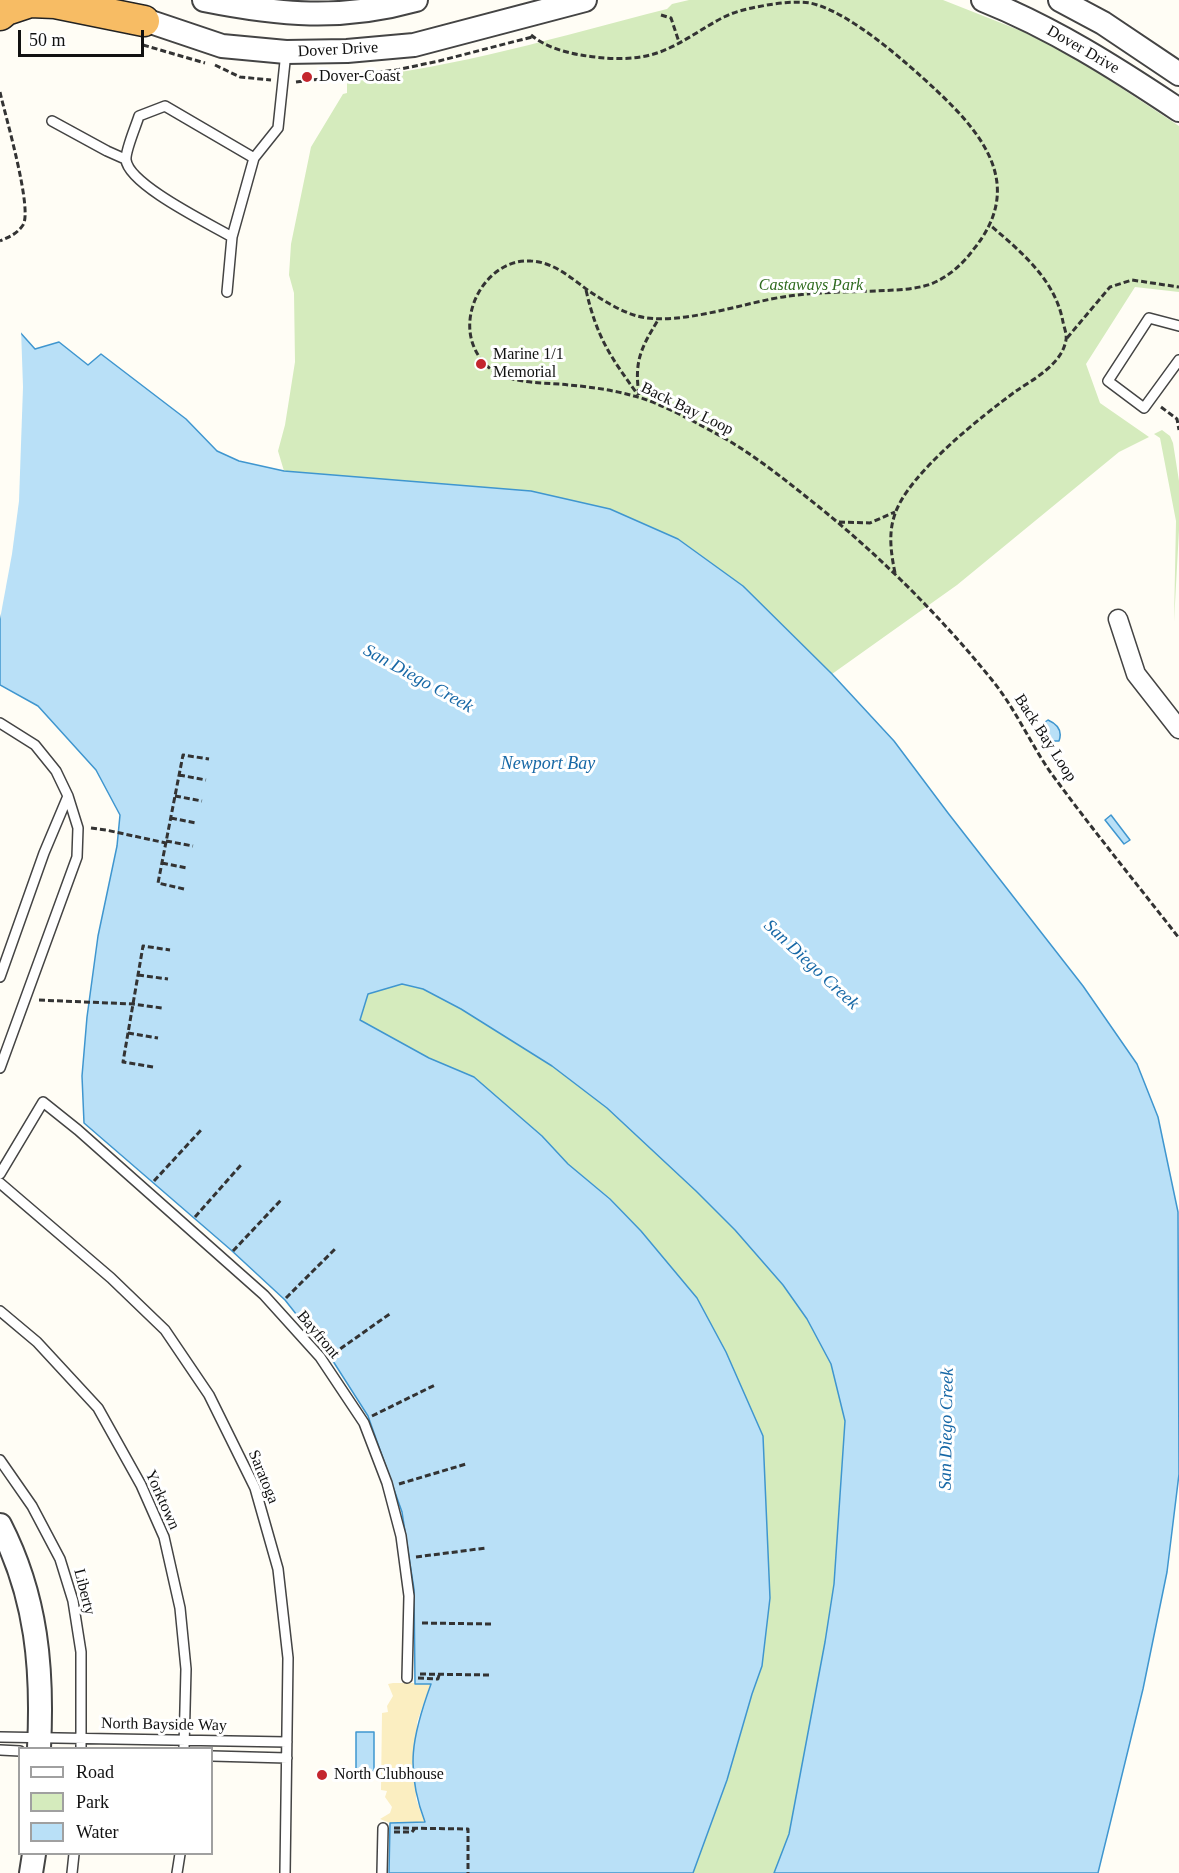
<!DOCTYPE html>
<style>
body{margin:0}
#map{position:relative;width:1179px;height:1873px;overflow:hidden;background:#fffdf5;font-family:"Times New Roman",serif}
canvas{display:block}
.legend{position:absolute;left:18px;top:1747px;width:195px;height:108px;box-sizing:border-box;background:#fff;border:2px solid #a0a0a0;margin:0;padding:8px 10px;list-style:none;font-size:18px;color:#111}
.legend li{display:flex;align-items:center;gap:12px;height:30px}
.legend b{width:30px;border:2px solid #a0a0a0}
.scale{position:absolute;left:18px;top:30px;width:126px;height:27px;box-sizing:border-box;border:3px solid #111;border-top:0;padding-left:8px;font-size:18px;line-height:21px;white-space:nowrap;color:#111;-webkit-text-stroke:4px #fff;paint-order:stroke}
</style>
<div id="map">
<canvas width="1179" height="1873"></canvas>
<ul class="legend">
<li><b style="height:8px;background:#fff"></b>Road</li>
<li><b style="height:16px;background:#d5ebbd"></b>Park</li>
<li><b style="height:16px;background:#b9e0f7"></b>Water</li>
</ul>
<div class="scale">50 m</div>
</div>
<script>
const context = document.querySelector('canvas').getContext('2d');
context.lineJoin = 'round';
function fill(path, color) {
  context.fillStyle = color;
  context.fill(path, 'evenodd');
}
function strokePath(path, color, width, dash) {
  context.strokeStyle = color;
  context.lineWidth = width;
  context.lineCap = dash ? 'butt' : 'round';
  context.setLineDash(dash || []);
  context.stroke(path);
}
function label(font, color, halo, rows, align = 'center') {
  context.font = font + ' "Times New Roman",serif';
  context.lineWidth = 6;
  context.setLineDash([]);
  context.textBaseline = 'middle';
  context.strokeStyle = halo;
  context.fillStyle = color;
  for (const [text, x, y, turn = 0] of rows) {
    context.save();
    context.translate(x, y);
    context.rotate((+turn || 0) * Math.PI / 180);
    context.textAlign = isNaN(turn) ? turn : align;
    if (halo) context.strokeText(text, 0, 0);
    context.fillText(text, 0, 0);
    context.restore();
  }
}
const green = new Path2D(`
 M689 0H943L1024 32 1057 49 1091 68 1179 126V292L1135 287 1086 364 1100 403 1149 437 1119 452 957 585 832 674 743 586 678 539 531 491 284 471 278 451 285 425 295 362 294 293 289 275 291 244 311 147 343 94 347 93V79C456 68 561 36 667 9L672 4Z
 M1162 430 1170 436 1173 443 1179 481V530L1174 622 1176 521 1160 438 1154 434Z
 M401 984 423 989 461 1009 552 1066 607 1108 696 1191 735 1230 783 1285 807 1319 831 1364 845 1421 834 1584 825 1642 789 1834 774 1873H693L727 1780 752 1694 762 1666 763 1436 726 1352 697 1298 641 1231 610 1198 568 1164 542 1136 474 1077 429 1058 360 1020 368 994Z`);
const sand = new Path2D(`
 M393 1683H431L417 1722 416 1799 425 1823H390L380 1819 390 1813 392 1807 385 1797 387 1791 381 1790 382 1713 388 1712 387 1706 393 1696 388 1684Z`);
const water = new Path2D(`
 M0 310 35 349 59 342 88 365 101 354 186 419 217 451 239 461 284 471 531 491 610 509 678 539 743 586 832 674 894 741 948 813 1083 986 1137 1064 1158 1117 1178 1212 1179 1474 1167 1572 1143 1689 1098 1873H774L789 1834 825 1642 834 1584 845 1421 831 1364 807 1319 783 1285 735 1230 696 1191 607 1108 552 1066 461 1009 423 989 402 984 368 994 360 1020 429 1058 474 1077 542 1136 568 1164 610 1199 641 1231 697 1298 726 1352 763 1436 770 1598 762 1666 752 1694 727 1780 693 1873H389L390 1823 425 1822C405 1769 412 1736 431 1684H415L414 1589 402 1512 368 1416 331 1358 285 1300 231 1250 84 1123 82 1076 87 1017 98 936 117 846 120 815 96 770 38 706 0 685Z
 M1048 720C1057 724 1063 730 1059 741H1053L1042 724Z
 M1111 815 1130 840 1124 844 1105 820Z
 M356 1732H374V1771H356Z`);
const pier = new Path2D(`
 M0 307 21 329 23 387 19 501 12 554 0 619Z`);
const path = new Path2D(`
 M661 15 671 18 679 42
 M531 35C544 46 563 52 581 55 604 59 634 61 657 53 681 45 702 28 724 17 738 10 752 8 767 5 781 3 796 1 810 3 849 11 907 63 936 90 985 136 1025 187 973 250 962 265 948 277 931 284 913 290 894 290 876 291 847 292 818 292 789 296 744 302 680 327 637 316 620 311 604 301 589 291 571 278 554 262 531 261 489 258 458 310 474 347 491 387 534 381 569 385 591 387 613 390 634 396 659 402 701 425 724 438 752 454 779 475 804 495 873 549 937 612 992 680 1015 708 1030 743 1051 773 1092 829 1136 883 1179 938
 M143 45 205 63
 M215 65 240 77 271 80
 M296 82 396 70 439 61 532 37
 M0 92C5 115 33 209 23 225 17 234 9 237 0 241
 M586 290C597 338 610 356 638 395
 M1067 338 1110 287 1132 280 1179 287
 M639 395C634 361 641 348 658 320
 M1161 407 1177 419 1179 430
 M839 522 870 523 895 512
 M895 573C891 553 888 533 895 514 908 474 982 416 1016 391 1034 379 1062 364 1066 340 1067 334 1064 327 1063 322 1055 279 1021 252 990 225
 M179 775 206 780
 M175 796 202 801
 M171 818 196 823
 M91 828 106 830 166 843
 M166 841 193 846
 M162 863 187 868
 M184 889 158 883 183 755 209 759
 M138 975 168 979
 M39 1000 133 1004 162 1008
 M128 1033 158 1038
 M153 1067 123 1062 143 946 170 950
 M154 1181 202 1129
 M195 1217 241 1165
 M233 1251 282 1199
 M286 1298 335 1249
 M333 1354 391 1313
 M372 1416 435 1385
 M399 1484 466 1464
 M416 1557 486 1548
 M422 1623 492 1624
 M420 1674 490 1675
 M418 1678 438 1679 439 1675
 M394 1828 468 1829V1873
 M394 1832H412L415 1828`);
const service = new Path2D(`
 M52 121 107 151 125 159
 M232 237C210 224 129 185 126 160 125 151 136 126 139 116L165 106 254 158
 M227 292 232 237 254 158 278 128 286 52
 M1179 326 1149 318 1108 381 1144 408 1179 360
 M0 723 35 745 56 771 68 796 78 828 77 857 0 1068
 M0 977 44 853 68 796
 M0 1174 43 1102 78 1130 264 1295 320 1357 364 1423 387 1483 401 1536 409 1596 407 1678
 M0 1183 111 1278 165 1330 209 1395 255 1488 278 1569 288 1658 285 1873
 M0 1311 37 1342 98 1408 141 1485 164 1537 180 1608 186 1669 184 1748
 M0 1460 32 1506 60 1559 73 1601 81 1652V1748
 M0 1737 287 1742
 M0 1750 20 1751
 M212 1756 287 1758
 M72 1873 74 1854
 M177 1873 180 1854
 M382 1873 383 1828`);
const minor = new Path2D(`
 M1118 619 1136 674 1179 729`);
const tertiary = new Path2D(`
 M204 0C279 15 341 21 416 0
 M983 0C1053 28 1116 68 1179 110
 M1060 0 1103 23 1179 74
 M130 15 222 46 286 52 347 51 414 45 585 0
 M0 1525C37 1597 43 1669 39 1748
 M31 1873 34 1854`);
const trunk = new Path2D(`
 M0 15 6 10 30 2 55 3 144 21`);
const markers = [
 [307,77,6,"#c4262e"],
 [481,364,6,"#c4262e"],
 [322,1775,6,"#c4262e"]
];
const streetNames = [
 ["Dover Drive",338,50,-3],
 ["Dover Drive",1083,50,30],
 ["Back Bay Loop",687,409,26],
 ["Back Bay Loop",1045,738,57],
 ["Bayfront",318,1335,50],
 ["Saratoga",263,1477,68],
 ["Yorktown",162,1500,66],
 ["Liberty",84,1592,76],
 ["North Bayside Way",164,1725,1]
];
const poiNames = [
 ["Dover-Coast",319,77],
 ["Marine 1/1",493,355],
 ["Memorial",493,373],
 ["North Clubhouse",334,1775]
];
const parkNames = [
 ["Castaways Park",811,286]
];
const waterNames = [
 ["San Diego Creek",418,679,29],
 ["Newport Bay",548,764],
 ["San Diego Creek",811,965,43],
 ["San Diego Creek",947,1429,-89]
];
fill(green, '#d5ebbd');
fill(sand, '#fbeec1');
fill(water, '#b9e0f7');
strokePath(water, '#3f96cf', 1.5);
fill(pier, '#fffdf5');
strokePath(service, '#444', 12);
strokePath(minor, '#444', 21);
strokePath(tertiary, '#444', 26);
strokePath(trunk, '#222', 33);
strokePath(path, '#333', 3, [6, 3]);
strokePath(service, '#fff', 9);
strokePath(minor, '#fff', 18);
strokePath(tertiary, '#fff', 22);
strokePath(trunk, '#f7bc64', 30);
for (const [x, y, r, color] of markers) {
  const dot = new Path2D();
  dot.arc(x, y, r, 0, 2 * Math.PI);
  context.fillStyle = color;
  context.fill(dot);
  strokePath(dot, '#fff', 2);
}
label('16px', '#111', '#fff', streetNames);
label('16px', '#111', '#fff', poiNames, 'left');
label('italic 16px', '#2f6b1f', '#fff', parkNames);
label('italic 18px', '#1768a6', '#fff', waterNames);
</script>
